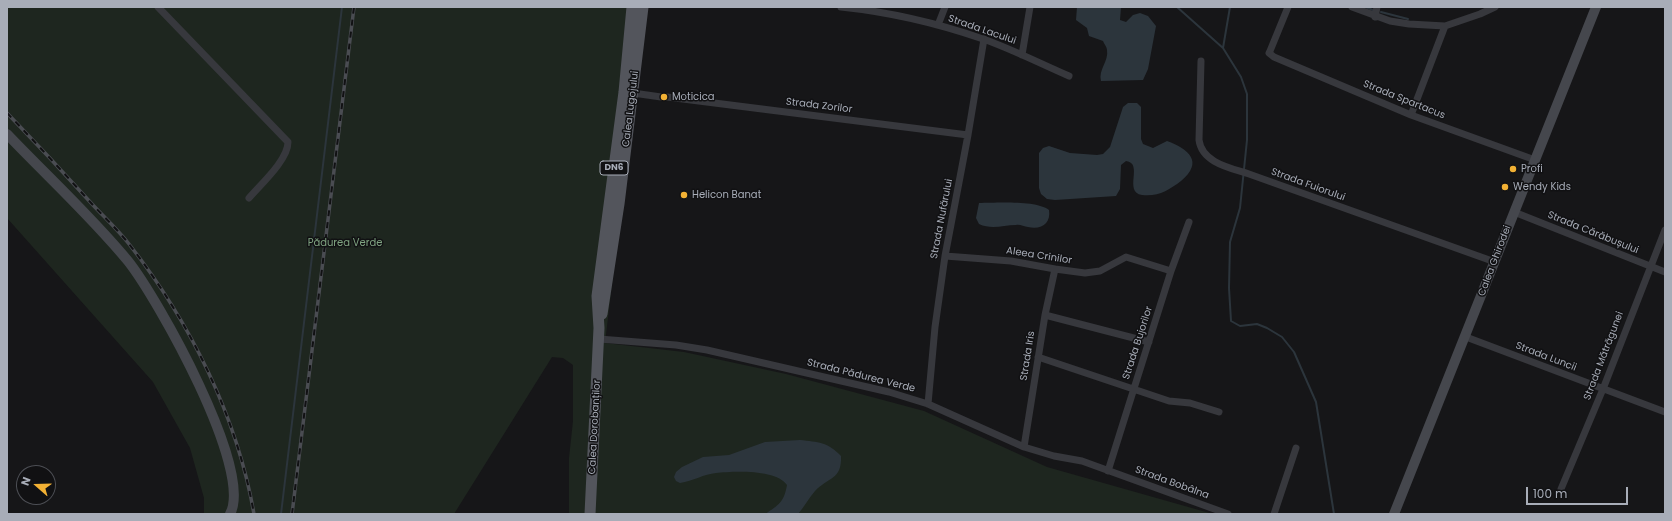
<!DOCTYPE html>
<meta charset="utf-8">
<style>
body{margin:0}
#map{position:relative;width:1672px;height:521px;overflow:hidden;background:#161618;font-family:Poppins,sans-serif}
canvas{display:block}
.frame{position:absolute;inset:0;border:8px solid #a8adb8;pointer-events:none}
.north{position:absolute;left:16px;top:465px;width:40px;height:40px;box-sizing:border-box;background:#111113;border:1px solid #4d4f55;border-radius:50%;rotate:290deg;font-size:11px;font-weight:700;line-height:16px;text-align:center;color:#a8adb8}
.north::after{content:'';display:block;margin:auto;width:14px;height:18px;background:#f2b134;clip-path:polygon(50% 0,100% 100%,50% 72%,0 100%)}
.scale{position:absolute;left:1526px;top:487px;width:102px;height:18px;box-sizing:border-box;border:2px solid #a8adb8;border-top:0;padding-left:5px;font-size:12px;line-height:14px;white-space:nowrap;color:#a8adb8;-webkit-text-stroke:3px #111113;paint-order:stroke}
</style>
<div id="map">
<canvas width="1672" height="521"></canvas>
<div class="frame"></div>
<div class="north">N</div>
<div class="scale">100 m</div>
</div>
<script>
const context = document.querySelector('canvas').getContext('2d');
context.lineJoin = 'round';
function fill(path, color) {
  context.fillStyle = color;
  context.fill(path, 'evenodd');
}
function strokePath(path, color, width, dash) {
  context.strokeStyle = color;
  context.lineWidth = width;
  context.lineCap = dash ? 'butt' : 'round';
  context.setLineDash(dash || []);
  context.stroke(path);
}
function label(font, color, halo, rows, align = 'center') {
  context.font = font + ' Poppins,sans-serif';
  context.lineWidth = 3;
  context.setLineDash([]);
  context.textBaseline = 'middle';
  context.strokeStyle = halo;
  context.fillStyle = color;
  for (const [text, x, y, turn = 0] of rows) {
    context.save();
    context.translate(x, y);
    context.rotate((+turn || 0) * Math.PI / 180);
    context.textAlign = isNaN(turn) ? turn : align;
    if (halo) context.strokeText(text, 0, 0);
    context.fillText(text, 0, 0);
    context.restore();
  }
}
const green = new Path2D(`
 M7 7H645L605 343 684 352 786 374 924 411 1047 467 1213 514H569V458L573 421V365L563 358 552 357 454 514H204V498L190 448 153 382 7 218Z`);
const water = new Path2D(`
 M1077 7H1121L1120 20 1126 22 1133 15 1140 13 1148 16 1156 26 1148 69 1143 80 1101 81C1098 70 1109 61 1107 50 1107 47 1104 44 1103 41L1089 36 1087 28 1076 20Z
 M1128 103H1137L1141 107V139L1143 144 1153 148 1167 141C1189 149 1204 162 1181 181 1169 190 1158 197 1142 195 1123 192 1144 163 1126 161L1121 165 1120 189 1116 196 1055 200 1047 199 1041 194 1039 188V153L1043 148 1049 146 1070 153 1097 155 1103 154 1110 147 1123 107Z
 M979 203C995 203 1036 200 1049 210 1051 223 1042 230 1028 227 1024 227 1020 224 1016 225 1003 225 992 230 979 224L976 218Z
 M800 440C818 442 828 442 841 456 842 480 828 477 815 491 809 498 804 507 798 514H765C779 505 784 502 787 485 777 469 733 471 716 473 704 474 693 481 680 483L676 481 674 477 676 472 682 467 703 457 729 455 765 442Z`);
const stream = new Path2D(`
 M1177 7 1223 48 1241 77 1247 94V140L1240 208 1230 242 1229 288 1231 321 1240 326 1257 324 1267 328 1282 337 1294 352 1316 402 1334 514
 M1365 7 1373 10
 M1381 12 1408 19
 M1223 48 1230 7
 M281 514 342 7`);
const street = new Path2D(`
 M158 7 288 142C288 160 261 184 249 198
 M841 7C889 12 937 23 983 39 1012 49 1041 64 1069 76
 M1288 7 1270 51 1269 53 1274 57 1411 115 1535 160
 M1352 7 1390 21 1409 24 1445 26 1480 14 1495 7
 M1375 17 1377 7
 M938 25 945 7
 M1022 55 1030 7
 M1201 61 1199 140C1202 163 1231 168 1249 174L1495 262
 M633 93 661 97
 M667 97 968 135
 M1411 115 1445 26
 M1514 212 1665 272
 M945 256 1011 261 1055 269 1085 273 1100 271 1126 257 1171 271
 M1045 315 1149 342
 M1466 337 1665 412
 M599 339 676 345 707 350 889 392 928 404 1024 447 1054 456 1082 461 1228 514
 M1038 357 1169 401 1190 403 1219 412
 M928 404 935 327 945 256 968 135 984 39
 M1024 447 1045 315 1055 269
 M1108 471 1171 271 1189 222
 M1561 489 1603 389 1665 230
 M1274 514 1296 448`);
const secondary = new Path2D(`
 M7 134C47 176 91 216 128 261 158 299 254 470 230 514
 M1394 514 1596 7`);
const primary = new Path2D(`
 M602 314 619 204 643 7
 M590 514 599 328 597 296 624 92 632 7`);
const rail = new Path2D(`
 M7 113C36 143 64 173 92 204 104 217 118 230 129 244 190 322 237 416 254 514
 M292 514 354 7`);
const markers = [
 [664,97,4,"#f2b134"],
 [1513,169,4,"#f2b134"],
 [1505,187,4,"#f2b134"],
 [684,195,4,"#f2b134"]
];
const shields = [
 [614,168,28]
];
const shieldNames = [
 ["DN6",614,168]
];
const streetNames = [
 ["Strada Lacului",982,30,19],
 ["Strada Spartacus",1404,100,22],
 ["Strada Zorilor",819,106,7],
 ["Calea Lugojului",631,109,-83],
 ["Strada Fuiorului",1308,185,20],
 ["Strada Nufărului",942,219,-79],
 ["Strada Cărăbușului",1593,233,22],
 ["Aleea Crinilor",1039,256,9],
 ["Calea Ghirodei",1495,261,-69],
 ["Strada Bujorilor",1138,343,-72],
 ["Strada Iris",1028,356,-81],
 ["Strada Mătrăgunei",1604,356,-69],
 ["Strada Luncii",1546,357,21],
 ["Strada Pădurea Verde",861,376,14],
 ["Calea Dorobanților",595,427,-87],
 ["Strada Bobâlna",1172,483,20]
];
const poiNames = [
 ["Moticica",672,97],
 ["Profi",1521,169],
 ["Wendy Kids",1513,187],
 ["Helicon Banat",692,195]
];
const parkNames = [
 ["Pădurea Verde",345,243]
];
fill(green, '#1e261f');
fill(water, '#2c353c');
strokePath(stream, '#2c353c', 2);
strokePath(street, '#37383d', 7);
strokePath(secondary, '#45474d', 10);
strokePath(primary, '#53555c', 11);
strokePath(rail, '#4a4c52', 3.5);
strokePath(rail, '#111113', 2, [6]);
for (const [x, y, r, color] of markers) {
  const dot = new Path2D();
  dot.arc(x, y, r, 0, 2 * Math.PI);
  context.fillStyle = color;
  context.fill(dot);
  strokePath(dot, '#111113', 1.5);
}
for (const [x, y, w] of shields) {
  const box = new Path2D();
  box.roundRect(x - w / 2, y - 7, w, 14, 3);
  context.fillStyle = '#111113';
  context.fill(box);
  strokePath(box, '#a8adb8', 1);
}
label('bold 9px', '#a8adb8', null, shieldNames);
label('10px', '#a8adb8', '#111113', streetNames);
label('10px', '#a8adb8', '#111113', poiNames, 'left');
label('10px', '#7fa381', '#111113', parkNames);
</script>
